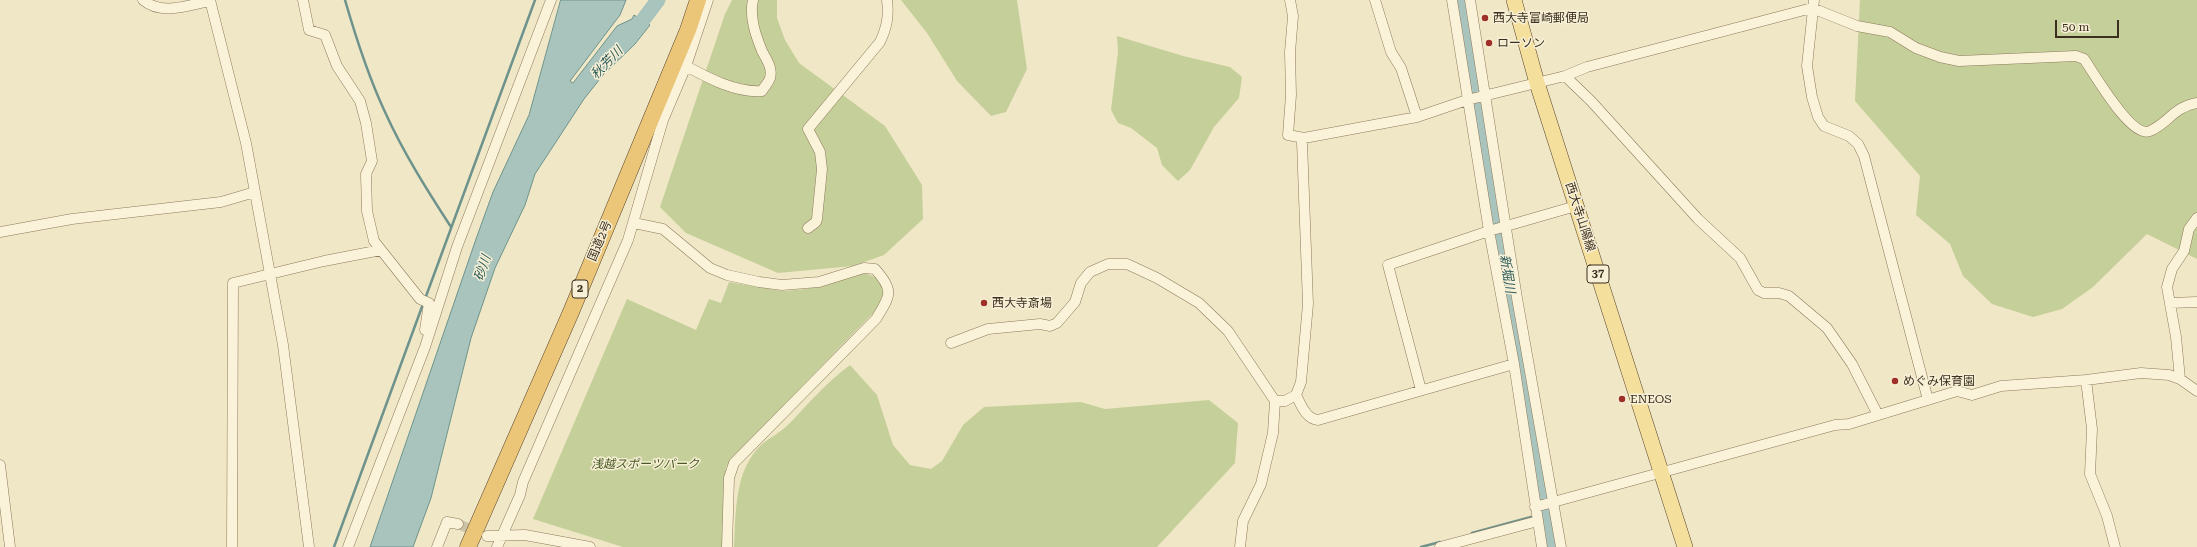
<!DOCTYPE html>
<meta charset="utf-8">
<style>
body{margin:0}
#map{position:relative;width:2197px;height:547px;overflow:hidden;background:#f0e7c6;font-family:"Roboto Serif",serif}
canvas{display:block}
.scale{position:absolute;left:2055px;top:20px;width:64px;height:18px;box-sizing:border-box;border:2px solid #3c2f1f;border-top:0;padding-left:5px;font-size:12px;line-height:14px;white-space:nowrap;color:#3c2f1f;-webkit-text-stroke:3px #f7f0d6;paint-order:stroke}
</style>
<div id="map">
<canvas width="2197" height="547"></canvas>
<div class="scale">50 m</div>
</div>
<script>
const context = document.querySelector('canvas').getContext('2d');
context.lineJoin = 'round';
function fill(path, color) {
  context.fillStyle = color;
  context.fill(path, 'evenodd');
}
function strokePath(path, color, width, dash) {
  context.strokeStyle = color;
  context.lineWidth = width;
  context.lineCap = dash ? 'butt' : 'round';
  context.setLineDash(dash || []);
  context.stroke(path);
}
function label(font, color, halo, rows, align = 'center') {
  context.font = font + ' "Roboto Serif","Noto Sans JP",serif';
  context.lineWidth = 3;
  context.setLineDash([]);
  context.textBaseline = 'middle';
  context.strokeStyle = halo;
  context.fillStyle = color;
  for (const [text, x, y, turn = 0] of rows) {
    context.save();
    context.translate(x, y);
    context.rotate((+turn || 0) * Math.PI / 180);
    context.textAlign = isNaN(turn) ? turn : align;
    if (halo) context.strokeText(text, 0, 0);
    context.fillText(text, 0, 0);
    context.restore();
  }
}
const green = new Path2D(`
 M732 0H777V18L785 40 799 63 885 126 922 185 923 219 884 255 853 266 778 273 686 233 660 207 725 14Z
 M901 0H1017L1027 69 1006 112 991 116 957 81 927 33Z
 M1860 0H2197V259L2147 234 2093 287 2062 309 2033 317 1992 304 1963 276 1950 244 1916 215 1920 176 1855 101Z
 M1117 36 1183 56 1230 67 1242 77 1239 98 1214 127 1190 170 1178 181 1162 165 1157 148 1131 128 1118 123 1111 110 1118 52Z
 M864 273C885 280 888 285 880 306L734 456 726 467 724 547H623L533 519 627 299 696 330 709 299 721 303 729 282 782 291 807 289Z
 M850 365 877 395 893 445 910 465 931 469 942 461 963 425 984 407 1081 402 1105 409 1209 400 1238 423 1235 463 1157 547H734C736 512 734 470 762 444 771 437 781 432 789 424 809 403 827 382 850 365Z`);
const water = new Path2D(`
 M561 0H626L620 15 570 81 573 83 617 26 632 19 634 15 650 25 635 44 603 75 584 99 535 174 525 205 495 268 471 338 431 498 413 547H370L476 239 493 192 529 115Z`);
const stream = new Path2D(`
 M345 0C356 38 368 76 385 112 403 152 427 190 451 227
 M425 299 535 0
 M1472 533 1531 517
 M334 547 423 304
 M1421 547 1440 542`);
const river = new Path2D(`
 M1462 0 1551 547
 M631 36 658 0`);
const minorTunnel = new Path2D(`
 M458 524 480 533`);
const minor = new Path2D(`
 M143 0C162 16 188 5 210 1
 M210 0 246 143 283 345 309 547
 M303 0 309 30 325 35 337 66 360 101 366 123 372 161 366 174 367 211 374 241 420 299 429 303 425 330
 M1290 0 1293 16 1290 52 1291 95 1288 135 1304 138 1417 117 1467 100 1565 76 1587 67 1812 8 1857 26 1890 32 1916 48 1940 57 1959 61 2076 56 2084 59C2094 73 2131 139 2150 131 2170 122 2172 108 2197 103
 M1375 0 1391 52 1401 68 1417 117
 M1452 0 1489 231 1514 364 1542 547
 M1470 0 1517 298 1561 547
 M1814 0 1807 66 1812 97 1818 117 1824 126 1849 136 1858 144 1864 156 1928 400
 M686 66C708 78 736 93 762 91 764 87 769 82 770 78 773 68 766 59 762 51 756 36 749 17 753 0
 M1565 76 1591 101 1698 219 1740 258 1758 290 1764 293H1779L1789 296 1827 328 1852 364 1878 415
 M1304 138 1302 142 1308 304 1301 382 1296 395C1301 405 1306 419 1318 420L1514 364
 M634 223 663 229 710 268 727 275 759 282 782 285 819 282 864 268 875 269C895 291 890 296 876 319L734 463 729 478 727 547
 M808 228 816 222 817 219 822 169 820 152 808 129 880 42C887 27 889 16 887 0
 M0 232 72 219 221 202 255 192
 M2170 303 2197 302
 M951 343 988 329 1040 324 1050 326 1057 323 1075 302 1081 283 1090 272 1108 264H1127L1157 278 1199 303 1228 331 1275 401 1273 433 1261 484 1243 521 1240 547
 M2180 379 2176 337 2167 287 2172 269 2184 251 2189 229 2197 218
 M2086 380 2092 429 2090 474 2107 516 2115 547
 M1421 390 1388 265 1489 231 1576 206
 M1275 401H1285L1296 395
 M0 465 10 547
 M1535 507 1835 425 1849 424 1957 391 1972 395 2001 386 2086 380 2141 373 2169 375 2180 379 2197 391
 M487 536 525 535 590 547
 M232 547 233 283 324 261 381 250
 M348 547 425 347 457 247 551 0
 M437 547 447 522 458 524
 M497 547 520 495 523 482 628 240 663 120 686 66 708 0
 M1440 547 1538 521`);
const primary = new Path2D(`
 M1514 0 1537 83 1685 547`);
const trunk = new Path2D(`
 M468 547 571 312 688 30 698 0`);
const markers = [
 [1485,18,4,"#9e3028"],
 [1489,43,4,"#9e3028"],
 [984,303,4,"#9e3028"],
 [1895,381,4,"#9e3028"],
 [1622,399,4,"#9e3028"]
];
const shields = [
 [1598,274,22],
 [580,289,16]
];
const shieldNames = [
 ["37",1598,274],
 ["2",580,289]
];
const poiNames = [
 ["西大寺富崎郵便局",1493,18],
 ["ローソン",1497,43],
 ["西大寺斎場",992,303],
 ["めぐみ保育園",1903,381],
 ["ENEOS",1630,399]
];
const streetNames = [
 ["西大寺山陽線",1580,217,72],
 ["国道2号",600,241,-67]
];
const parkNames = [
 ["浅越スポーツパーク",645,464]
];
const waterNames = [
 ["秋芳川",607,63,-46],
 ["砂川",483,268,-71],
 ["新堀川",1507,274,81]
];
fill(green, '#c5cf99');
fill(water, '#a8c4bd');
strokePath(water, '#6d938c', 1);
strokePath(stream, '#6d938c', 2.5);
strokePath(river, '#a8c4bd', 15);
strokePath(minorTunnel, '#ccc2a5', 10, [10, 5]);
strokePath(minor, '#8d795b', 11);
strokePath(primary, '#5a462f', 16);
strokePath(trunk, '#5a462f', 17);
strokePath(minor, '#faf3da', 10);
strokePath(primary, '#f4df9d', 15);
strokePath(trunk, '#ebc678', 16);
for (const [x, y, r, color] of markers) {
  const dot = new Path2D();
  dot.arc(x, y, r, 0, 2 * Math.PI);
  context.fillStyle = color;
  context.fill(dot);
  strokePath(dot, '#f7f0d6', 1.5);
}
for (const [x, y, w] of shields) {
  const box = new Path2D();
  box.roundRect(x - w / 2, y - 9, w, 18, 3);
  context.fillStyle = '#f7f0d6';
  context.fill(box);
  strokePath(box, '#3c2f1f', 1);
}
label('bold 11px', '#3c2f1f', null, shieldNames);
label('12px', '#3c2f1f', '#f7f0d6', poiNames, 'left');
label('12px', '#3c2f1f', '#f7f0d6', streetNames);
label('italic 12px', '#485925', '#f7f0d6', parkNames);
label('italic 13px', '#2e5c5c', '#f7f0d6', waterNames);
</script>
